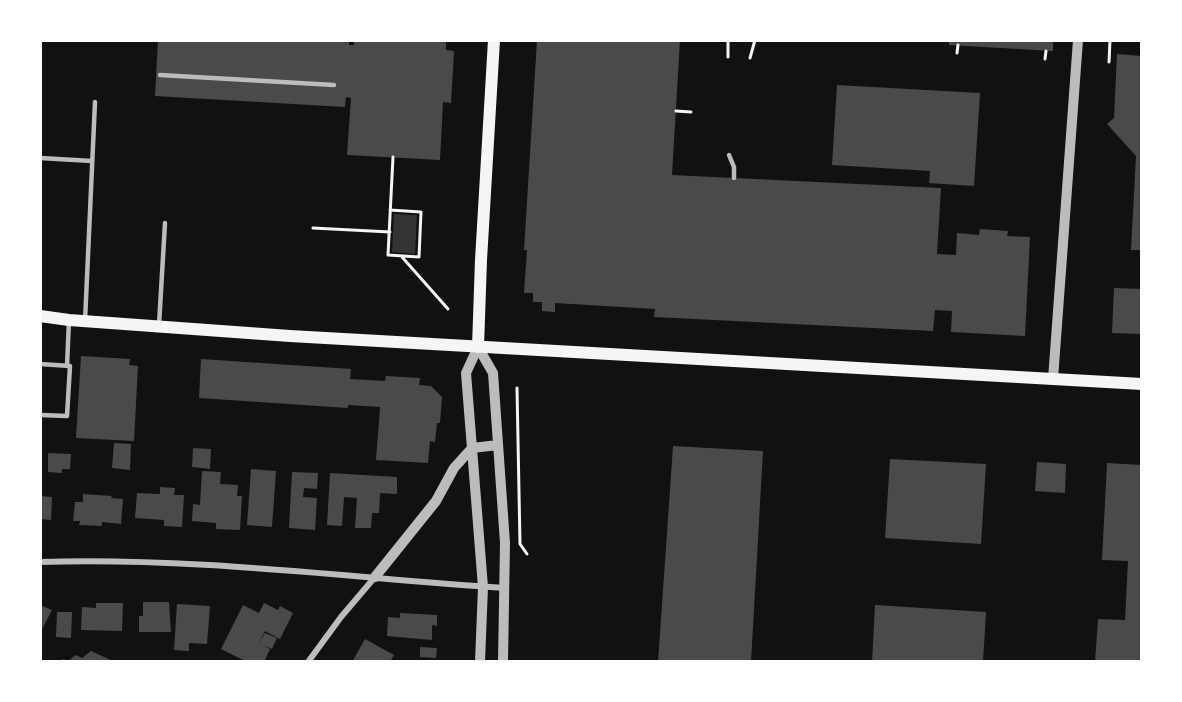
<!DOCTYPE html>
<style>
body{margin:0}
#map{position:relative;width:1182px;height:702px;overflow:hidden;background:#111;font-family:"Roboto Serif",serif}
canvas{display:block}
.frame{position:absolute;inset:0;border:42px solid #fff;pointer-events:none}
</style>
<div id="map">
<canvas width="1182" height="702"></canvas>
<div class="frame"></div>
</div>
<script>
const context = document.querySelector('canvas').getContext('2d');
context.lineJoin = 'round';
function fill(path, color) {
  context.fillStyle = color;
  context.fill(path, 'evenodd');
}
function strokePath(path, color, width, dash) {
  context.strokeStyle = color;
  context.lineWidth = width;
  context.lineCap = dash ? 'butt' : 'round';
  context.setLineDash(dash || []);
  context.stroke(path);
}
const water = new Path2D(`
 M394 214 417 215 415 254 392 252Z`);
const building = new Path2D(`
 M158 40H349V45H354V40L446 42V50L454 51 451 103 443 102 440 160 347 155 351 98 346 97 345 107 155 96Z
 M537 40H680L672 175 941 188 937 254 956 255 957 233 979 235 980 229 1008 231 1007 236 1030 237 1025 336 951 332 952 311 935 310 933 331 654 317 655 309 555 303V312L542 311V302H533V293H524L527 250H524Z
 M949 40H1053V51L949 45Z
 M1117 54 1142 56V250H1131L1136 156 1107 124 1114 118Z
 M837 85 980 93 974 186 929 183 930 171 832 165Z
 M1114 288 1142 289V334L1112 333Z
 M81 356 130 359 129 365 138 366 134 441 76 438Z
 M201 359 351 369 350 379 385 381 386 376 420 378 419 385 431 386 442 397 440 423H437L435 442 430 441 428 463 376 460 380 407 348 405V408L199 398Z
 M114 443 131 444 130 470 112 468Z
 M673 446 763 451 751 662H658Z
 M193 448 211 449 210 469 192 467Z
 M48 453 71 454 70 469H62V473L48 472Z
 M890 459 986 464 981 544 885 538Z
 M1037 462 1066 464 1065 493 1035 491Z
 M1107 463 1142 465V662H1095L1098 619 1125 620 1128 561 1102 560Z
 M251 469 276 471 272 527 247 525Z
 M202 471 221 472 220 484 238 485 237 496H242L240 530 216 529V523L192 521 193 504 200 505Z
 M292 472 318 473 317 489 304 488 303 497 317 498 315 530 289 528Z
 M330 473 397 477V494L380 493 379 513H372L371 528H355L357 498 344 497 342 526 327 525Z
 M160 487 175 488 174 495H184L182 527 164 526V520L135 518 137 493 160 494Z
 M83 494 112 496 111 498 123 499 121 524 102 522V526L79 525 80 521H73L75 502H83Z
 M40 496 52 497 51 520 40 519Z
 M143 602H169L171 632H139V616H143Z
 M96 603H123L122 631 81 630 82 607 96 608Z
 M264 603 278 610 280 606 293 613 280 639 265 631 258 644 265 633 277 638 272 649 262 645 270 649 264 662H247L221 649 243 605 259 613Z
 M177 604 210 606 207 644 189 643V651L174 650Z
 M40 605 52 610 40 633Z
 M875 605 986 612 983 662H872Z
 M57 612H72L71 638 56 637Z
 M400 613 437 615V626L432 625V640L387 636 388 617 400 618Z
 M365 639 394 655 390 662H352Z
 M420 647 437 648 436 658 420 657Z
 M91 651 115 662H59L63 659 68 661 76 655 82 658Z`);
const path = new Path2D(`
 M957 53 958 45
 M728 57V40
 M750 58 755 40
 M1045 59 1046 51
 M1109 62 1110 40
 M676 111 691 112
 M390 210 421 212 419 257 388 255 393 157
 M313 228 390 232
 M402 257 448 309
 M517 388 520 544 527 554`);
const service = new Path2D(`
 M160 75 334 85
 M729 155 734 167V178
 M40 158 92 161
 M85 321 95 102
 M159 325 165 223
 M40 364 70 366 67 416 40 415
 M67 366 69 320`);
const minor = new Path2D(`
 M40 562C196 557 351 578 506 588
 M308 662 341 617 375 577`);
const tertiary = new Path2D(`
 M478 347 493 373 505 543 503 662
 M478 347 466 373 483 587 480 662
 M1053 379 1078 40
 M375 577 436 501 454 468 472 448 498 445`);
const secondary = new Path2D(`
 M40 316 69 320 290 336 1142 384
 M478 347 481 260 494 40`);
fill(water, '#333');
fill(building, '#4a4a4a');
strokePath(path, '#f5f5f5', 3);
strokePath(service, '#bcbcbc', 4.5);
strokePath(minor, '#bcbcbc', 6);
strokePath(tertiary, '#bcbcbc', 10);
strokePath(secondary, '#f5f5f5', 12);
</script>
